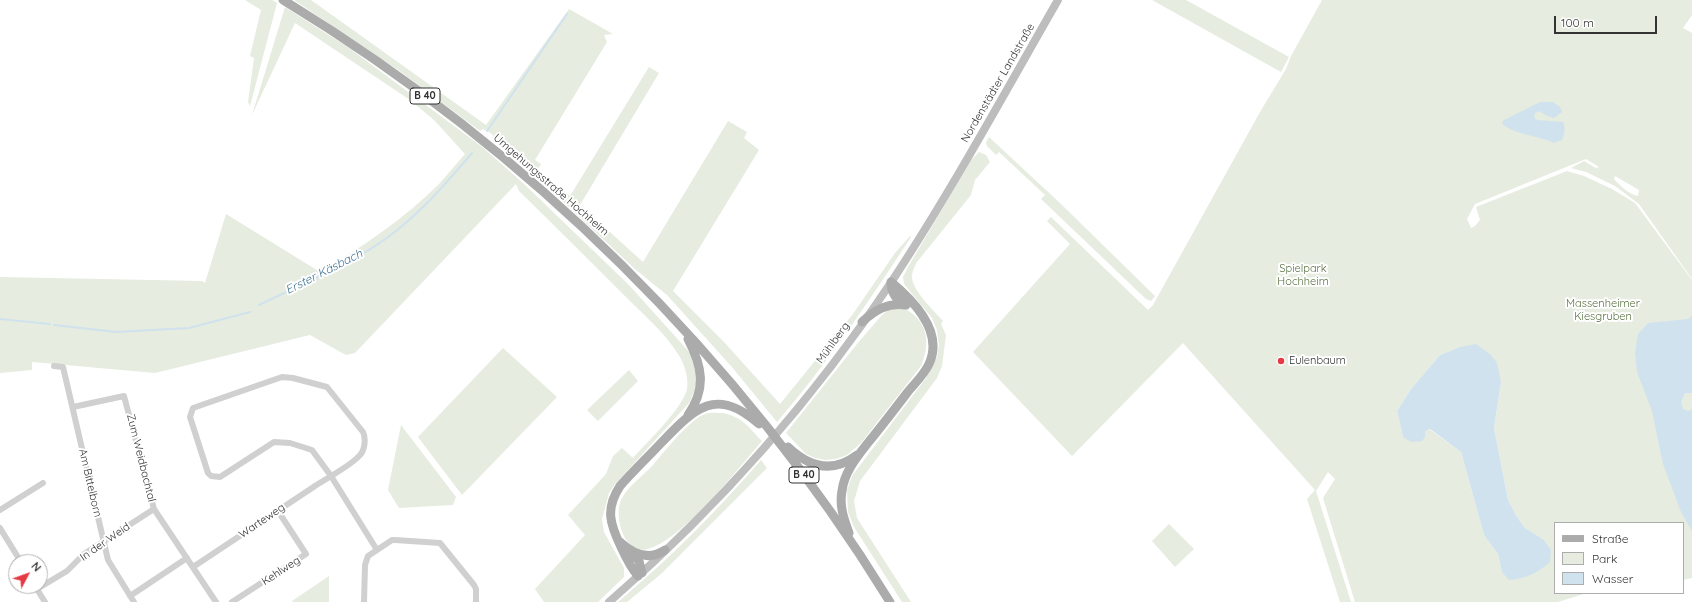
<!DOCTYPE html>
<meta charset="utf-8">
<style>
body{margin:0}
#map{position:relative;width:1692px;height:602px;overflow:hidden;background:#fff;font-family:Quicksand,sans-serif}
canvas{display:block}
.legend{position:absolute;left:1554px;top:522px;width:130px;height:72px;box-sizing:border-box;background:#fff;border:1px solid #adadad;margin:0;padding:5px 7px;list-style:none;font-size:12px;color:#333}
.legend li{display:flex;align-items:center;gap:8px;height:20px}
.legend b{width:20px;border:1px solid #adadad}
.north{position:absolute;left:8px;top:554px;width:40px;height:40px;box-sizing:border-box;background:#fff;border:1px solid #adadad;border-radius:50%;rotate:49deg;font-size:11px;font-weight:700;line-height:16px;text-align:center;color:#333}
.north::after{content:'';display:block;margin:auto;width:14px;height:18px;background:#e63946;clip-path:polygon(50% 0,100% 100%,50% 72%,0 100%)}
.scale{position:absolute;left:1554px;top:16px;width:103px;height:18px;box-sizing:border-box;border:2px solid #333;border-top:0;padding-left:5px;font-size:12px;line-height:14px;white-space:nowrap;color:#333;-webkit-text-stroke:3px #fff;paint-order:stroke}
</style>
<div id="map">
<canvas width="1692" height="602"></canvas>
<ul class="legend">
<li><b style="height:5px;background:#ababab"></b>Straße</li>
<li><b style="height:11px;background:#e6ecdf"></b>Park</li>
<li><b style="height:11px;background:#cfe2ee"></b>Wasser</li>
</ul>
<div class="north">N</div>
<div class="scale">100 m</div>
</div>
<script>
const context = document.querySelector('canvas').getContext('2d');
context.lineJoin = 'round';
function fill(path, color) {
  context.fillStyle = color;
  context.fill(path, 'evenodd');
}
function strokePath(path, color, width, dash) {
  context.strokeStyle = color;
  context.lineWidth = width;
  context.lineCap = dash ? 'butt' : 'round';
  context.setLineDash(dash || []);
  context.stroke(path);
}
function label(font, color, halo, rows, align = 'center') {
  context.font = font + ' Quicksand,sans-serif';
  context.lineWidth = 4;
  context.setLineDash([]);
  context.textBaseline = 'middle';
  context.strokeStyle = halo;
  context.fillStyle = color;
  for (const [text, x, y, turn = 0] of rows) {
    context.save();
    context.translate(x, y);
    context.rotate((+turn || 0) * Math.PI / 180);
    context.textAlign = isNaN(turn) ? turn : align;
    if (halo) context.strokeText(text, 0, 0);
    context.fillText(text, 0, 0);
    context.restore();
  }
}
const green = new Path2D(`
 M245 0H272L277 3 250 106 248 102 254 58 250 56 261 10Z
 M294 0H311L486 125 569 9 613 34 604 35 607 42 535 160 541 164 538 169 570 196 649 67 659 73 580 205 643 262 728 121 747 132 744 138 759 150 673 291 724 342 780 404 853 314 895 253 910 236 911 237C869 301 827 364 777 422L731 366 667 295 636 270 530 171V167L489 132 483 129 480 131 397 69Z
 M1152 0H1186L1289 57 1281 72Z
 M1322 0H1692V15L1683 28 1692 33V279L1639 204 1615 186 1586 172 1571 168 1584 161 1596 168 1599 167 1586 159 1475 204 1467 219 1471 228 1475 226 1480 220 1476 207 1567 171 1584 176 1612 189 1635 203 1692 280V578L1683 580V523H1555V593H1587L1558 602H1355L1323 498 1335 479 1328 472 1316 491 1351 602H1340L1307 499 1315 490 1183 343 1072 456 973 352 1070 244 1047 221 1051 217 1148 310 1153 305 1260 112 1286 69 1291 56ZM1615 176 1639 190 1638 196C1628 194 1621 186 1614 179ZM1460 347 1501 382 1494 428 1508 500 1517 517 1525 528 1543 539 1502 572 1498 554 1484 535 1461 452 1429 429 1403 437 1397 411 1411 389 1440 355Z
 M285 7 349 48 481 146 523 183 629 285 691 354 697 377 695 389 689 403 616 483 609 493 602 519 604 532 624 568V577L598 602H544L535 589 585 535 568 515 606 474 613 456 622 448 633 458C647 442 683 408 687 389 689 377 684 363 678 354 665 333 644 315 627 298 591 262 555 226 519 191L516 184 355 353 346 355 310 335 155 373 32 362V370L0 373V277L202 281 205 283 226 214 320 272C362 247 404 219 439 184 448 174 456 164 465 154L434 120 410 100 295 23 252 115Z
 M989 137 1061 204 1155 296 1151 301 1146 299 1041 199 1045 195 999 152 996 155 987 146 986 142Z
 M979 152 986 155 990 162 975 180 971 195 917 262C915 266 912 271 912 277 912 290 934 311 943 321L941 324 946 335 942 366 937 378 860 481 854 501 857 518 911 602H902L854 527 848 512 847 490 852 476 926 378 937 357 939 346 937 330 932 318 904 284 903 277 908 267 972 159Z
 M891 308C896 308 903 308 907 310 929 323 930 345 921 366L861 443 847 455 836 459 825 460 815 458 806 454 786 433 857 344 882 315Z
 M503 348 557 397 462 495 418 437Z
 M629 370 638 381 598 421 587 410Z
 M723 413C744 418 747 426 762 441 737 470 683 539 648 549 625 555 615 521 620 503 625 488 643 476 653 465 664 452 690 419 705 414 710 412 718 413 723 413Z
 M401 425 456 497 453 505 399 508 388 490Z
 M761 460 767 468 661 574 627 602H618C670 558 717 511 761 460Z
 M1169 524 1194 549 1175 567 1152 541Z
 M329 576V602H293L292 601Z`);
const water = new Path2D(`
 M1540 102H1553L1560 107 1562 112 1554 118 1547 116 1539 111 1535 113 1534 117 1537 120 1563 122C1566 128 1564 134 1562 140L1554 143C1541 136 1510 134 1502 123L1504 120Z
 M1692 316V393H1685L1681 402 1683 409 1689 411 1692 409V531L1681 512 1663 464 1652 411 1637 372 1635 353 1638 334 1648 323 1688 319Z
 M1476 344 1491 355 1497 363 1501 382 1494 428 1508 500 1517 517 1525 528 1543 539 1551 550 1550 562C1536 574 1527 578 1509 580L1502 572 1498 554 1484 535 1461 452 1430 429 1425 431V437L1422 441 1411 442 1403 437 1397 411 1411 389 1440 355 1460 347Z`);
const stream = new Path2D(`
 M487 131 567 14
 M259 305C304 283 356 263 396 231 425 208 448 181 472 153
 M0 319 50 324
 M54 325 116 332 189 328 250 312`);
const street = new Path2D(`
 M54 366 63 367 108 560 134 602
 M73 407 124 396 154 509 216 602
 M0 510 43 483
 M0 528 21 562
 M193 567C234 540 274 513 315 486 327 478 352 465 360 455 365 450 366 438 363 432L327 387 293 378 282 377 193 408 190 417 208 473 211 476 220 477 274 442 290 443 312 450 331 476 377 550
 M35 586 45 602
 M37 589 67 571 84 554 154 509
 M130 596 187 558
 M232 602 306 554 278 511
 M364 602 365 565 368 556 392 540H395L440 543 474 585 476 589V602`);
const secondary = new Path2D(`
 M609 602C716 509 813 400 892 281 952 190 1004 94 1058 0`);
const primary = new Path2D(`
 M283 0C528 149 740 358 890 602
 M891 282C891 293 896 300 906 305
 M862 322C875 310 888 302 906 305
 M688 415C707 388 702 366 688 339
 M788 447C809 467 832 474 857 455
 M849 533C844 519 839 506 842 491 844 473 856 458 867 444 881 427 894 410 907 393 914 384 924 375 929 364 944 332 914 301 891 282
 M620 542C633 554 649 561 665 550
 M631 552 639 561 642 573
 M638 576C631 568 626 558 621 547 610 524 605 509 620 486 633 471 648 457 662 442 695 408 716 386 759 424`);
const markers = [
 [1281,361,4,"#e63946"]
];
const shields = [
 [425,96,30],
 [804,475,30]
];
const shieldNames = [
 ["B 40",425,96],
 ["B 40",804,475]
];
const streetNames = [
 ["Nordenstädter Landstraße",998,83,-60],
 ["Umgehungsstraße Hochheim",551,185,41],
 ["Mühlberg",833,343,-54],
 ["Zum Weidbachtal",141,458,76],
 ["Am Bittelborn",90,483,77],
 ["Warteweg",262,521,-34],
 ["In der Weid",105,542,-35],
 ["Kehlweg",281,571,-33]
];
const parkNames = [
 ["Spielpark",1303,269],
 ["Hochheim",1303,282],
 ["Massenheimer",1603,304],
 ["Kiesgruben",1603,317]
];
const poiNames = [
 ["Eulenbaum",1289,361]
];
const waterNames = [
 ["Erster Käsbach",324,272,-27]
];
fill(green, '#e6ecdf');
fill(water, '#cfe2ee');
strokePath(stream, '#cfe2ee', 2);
strokePath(street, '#d0d0d0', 6);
strokePath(secondary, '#bdbdbd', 8);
strokePath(primary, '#ababab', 9);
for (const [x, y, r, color] of markers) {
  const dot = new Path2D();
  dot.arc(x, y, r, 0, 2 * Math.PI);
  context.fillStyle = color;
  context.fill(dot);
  strokePath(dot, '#fff', 1.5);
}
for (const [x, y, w] of shields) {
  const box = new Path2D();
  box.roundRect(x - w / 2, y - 8, w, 16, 3);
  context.fillStyle = '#fff';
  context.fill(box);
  strokePath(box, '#333', 1);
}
label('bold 10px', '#333', null, shieldNames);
label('11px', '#333', '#fff', streetNames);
label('11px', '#56703f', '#fff', parkNames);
label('11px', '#333', '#fff', poiNames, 'left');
label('italic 12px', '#3f7597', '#fff', waterNames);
</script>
